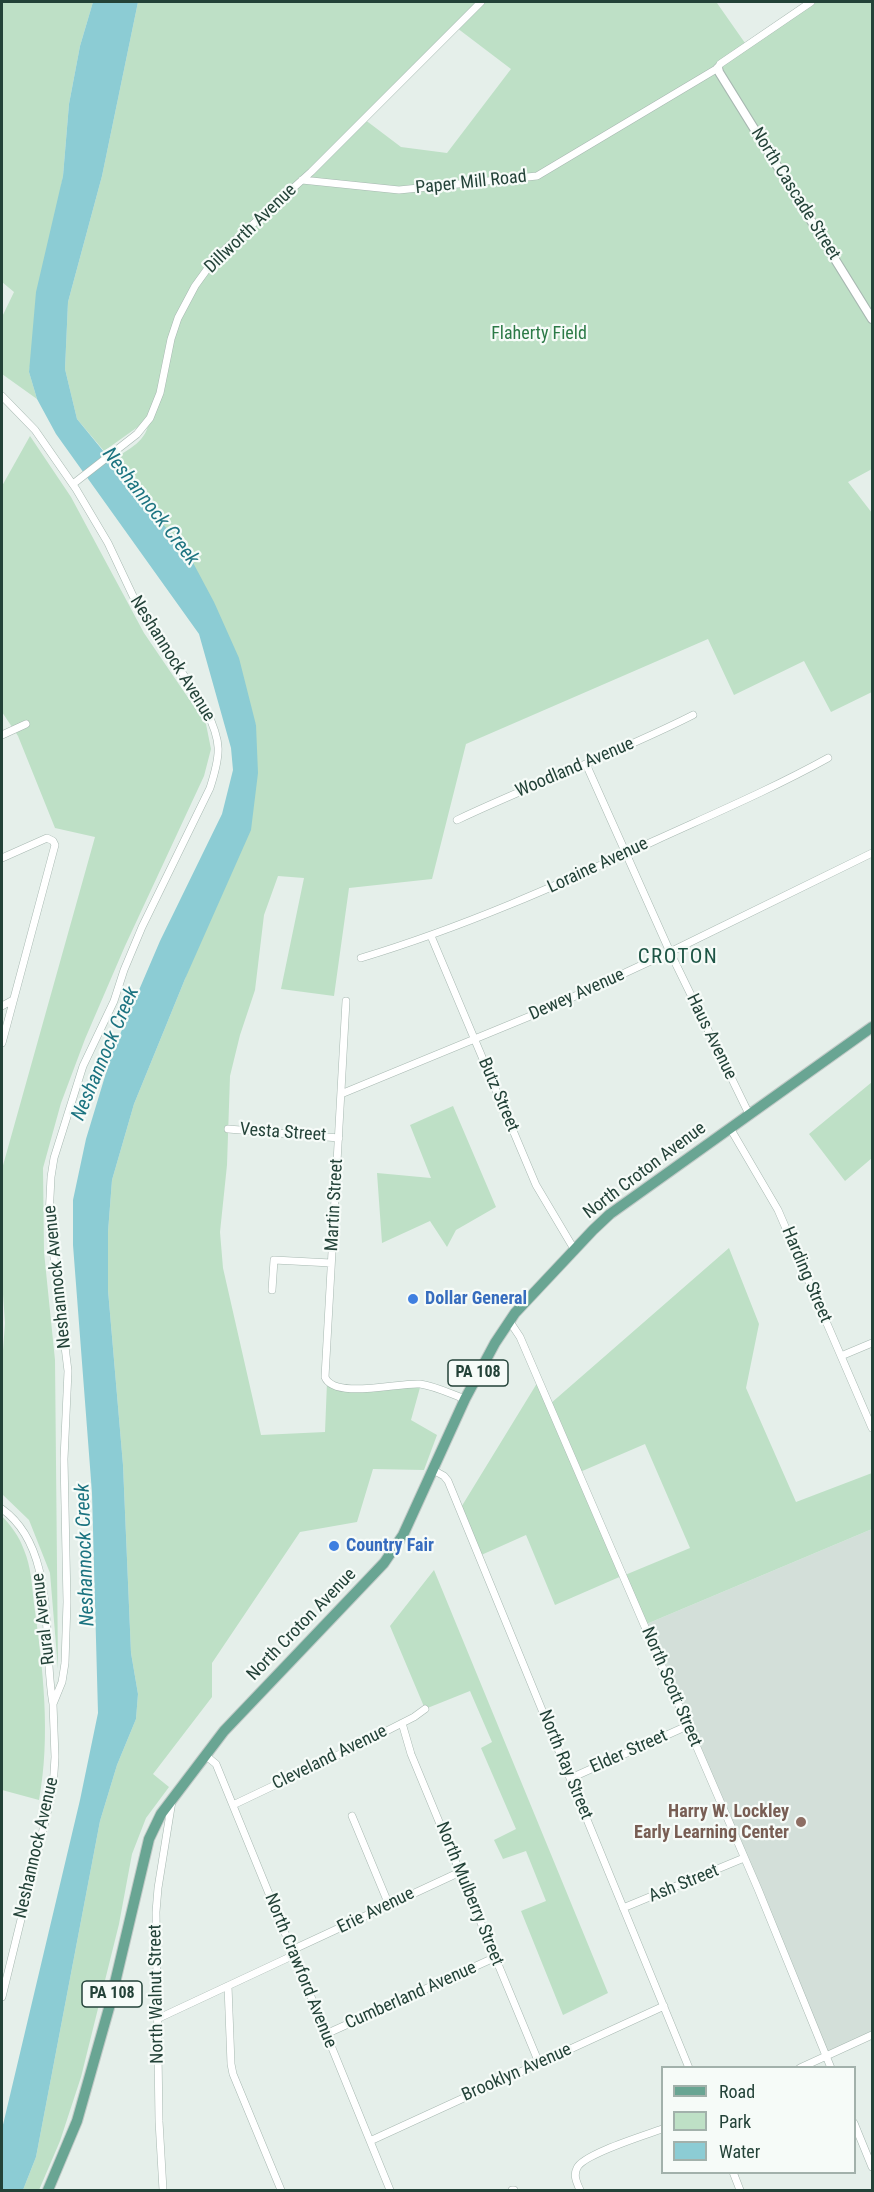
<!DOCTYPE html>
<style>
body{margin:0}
#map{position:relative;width:874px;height:2192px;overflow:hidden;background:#e5efea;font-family:"Roboto Condensed",sans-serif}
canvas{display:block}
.frame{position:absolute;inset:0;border:3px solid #234238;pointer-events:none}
.legend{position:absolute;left:661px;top:2066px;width:195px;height:108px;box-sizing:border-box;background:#f6fbf8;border:2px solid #a2b1ab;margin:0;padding:8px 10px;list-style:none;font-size:18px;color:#234238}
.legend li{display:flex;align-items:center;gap:12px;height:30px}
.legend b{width:30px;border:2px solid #a2b1ab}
</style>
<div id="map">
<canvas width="874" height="2192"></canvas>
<div class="frame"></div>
<ul class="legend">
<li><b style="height:8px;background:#69a593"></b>Road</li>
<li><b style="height:16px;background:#bee0c6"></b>Park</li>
<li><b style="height:16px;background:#8cccd4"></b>Water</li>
</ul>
</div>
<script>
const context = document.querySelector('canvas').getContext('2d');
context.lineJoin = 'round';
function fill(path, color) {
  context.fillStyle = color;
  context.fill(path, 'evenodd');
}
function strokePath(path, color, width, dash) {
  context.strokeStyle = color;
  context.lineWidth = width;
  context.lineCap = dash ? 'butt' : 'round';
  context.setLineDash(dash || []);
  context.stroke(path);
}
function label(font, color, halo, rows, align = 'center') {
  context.font = font + ' "Roboto Condensed",sans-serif';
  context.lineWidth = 4.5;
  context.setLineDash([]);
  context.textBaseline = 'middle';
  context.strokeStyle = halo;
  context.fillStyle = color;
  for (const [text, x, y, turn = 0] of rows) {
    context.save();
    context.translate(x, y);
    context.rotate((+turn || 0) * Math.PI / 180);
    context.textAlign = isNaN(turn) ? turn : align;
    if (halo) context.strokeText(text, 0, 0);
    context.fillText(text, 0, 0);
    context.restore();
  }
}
const built = new Path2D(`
 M872 1529V2035L827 2056 644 1625Z`);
const green = new Path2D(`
 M2 2H93L80 46 69 104 63 176 29 372 37 399 2 374V317L14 292 2 282Z
 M138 2H718L717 3 745 43 726 59 811 2H872V469L848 482 872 513V692L831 712 804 661 734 695 708 639 466 744 432 879 349 888 334 996 281 989 304 878 278 876 264 915 255 990 240 1035 230 1076 227 1165 220 1232 223 1268 261 1435 325 1432 327 1382 335 1387 421 1384 411 1420 437 1435 424 1470 373 1469 357 1522 300 1532 212 1663V1697L153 1774 169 1787 146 1818 132 1854 119 1924 81 2077 60 2141 39 2190H23L36 2157 100 1821 117 1765 136 1719 138 1694 131 1653 123 1465 108 1290V1232L112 1180 134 1104 185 979 256 725 121 471 112 460C129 449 148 441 149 419L104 451 77 419 65 369 68 302 102 176ZM457 28 511 69 447 153 401 147 364 119Z
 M30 436 71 497 144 633 206 724 211 749 204 776 125 946 85 1039 61 1103 43 1168 44 1252 55 1360 58 1669 50 1573 29 1520 2 1494V1364L5 1323 2 1280V1169L95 837 55 828 18 736 2 712V486Z
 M872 1082V1158L845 1181 809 1134Z
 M453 1106 496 1207 456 1230 447 1247 430 1221 382 1243 377 1173 431 1178 410 1125Z
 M729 1248 759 1324 746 1388 796 1502 872 1473V1529L644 1625 624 1575 555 1605 526 1535 479 1556 460 1509 539 1380 550 1404ZM645 1444 690 1548 625 1575 580 1472Z
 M2 1516C12 1527 19 1536 24 1550 31 1566 32 1586 34 1604 43 1668 51 1736 39 1800L2 1790Z
 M434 1570 608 1993 563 2015 521 1911 546 1901 526 1851 503 1859 494 1840 516 1829 481 1748 492 1742 470 1691 425 1709 390 1626Z`);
const water = new Path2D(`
 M93 2H138L102 176 68 302 65 369 77 419 190 557 214 602 239 658 256 725 258 773 251 830 185 979 134 1104 112 1180 108 1232V1290L123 1465 131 1653 138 1694 136 1719 117 1765 100 1821 36 2157 23 2190H2V2129L80 1800 98 1713 92 1493 73 1245V1200L86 1139 112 1053 160 941 222 814 233 770 231 748 199 634 56 434 37 399 29 372 36 292 63 176 69 104 80 46Z`);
const minor = new Path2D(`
 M302 180 399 190 537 176 718 68 720 64 811 2
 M2 396 35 430 76 489 108 543 133 596 206 710C222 742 221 754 210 788L142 927 124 970 114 1001 83 1066 54 1158 51 1177 49 1217 68 1371 64 1459 67 1602 65 1663 62 1682 53 1704 55 1757 53 1789 2 1997
 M73 484 137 434 150 418 160 393 171 339 178 318 195 286 208 268 222 252 311 172 481 2
 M2 735 26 724
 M586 764 670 952 749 1114
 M457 820C535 783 616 754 693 715
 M2 858 47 838 53 841 55 845 2 1043
 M431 936 536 1185 574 1249
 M361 958C464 927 558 885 654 841 713 814 772 789 828 758
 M346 1001 325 1377C334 1400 400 1382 420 1384 435 1386 451 1394 465 1399
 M2 1006 13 1000
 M341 1094 545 1010 670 952 872 853
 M730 1128 778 1210 872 1428
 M228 1129 339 1138
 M272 1290 274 1260 331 1263
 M510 1322 520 1337 758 1889 831 2068
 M841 1356 872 1343
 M433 1470 444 1476 448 1481 689 2068
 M2 1509C58 1549 42 1644 53 1704
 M402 1723 411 1754 539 2063
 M205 1755 216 1764 390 2190
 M571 1778 687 1726
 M233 1805 357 1746 414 1717 425 1709
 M352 1816 389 1905
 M623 1908 744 1858
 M292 1950 460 1872
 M228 1986 231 2064 233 2074 281 2190
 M157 2019 294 1955
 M326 2034 496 1957
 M800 2068 872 2035
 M854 2123 872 2167
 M370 2141 664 2006
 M733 2172 740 2190
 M163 2190 159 2121 156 1912 158 1888 172 1801
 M512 2190H514
 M580 2190C577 2183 573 2176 577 2168 583 2154 646 2135 662 2129`);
const tertiary = new Path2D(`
 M718 68 719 72 872 319`);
const primary = new Path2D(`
 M48 2190 77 2121 109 2008 149 1839 161 1814 224 1731 384 1563 403 1535 465 1399 495 1343 515 1313 593 1230 610 1214 872 1027`);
const markers = [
 [413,1299,6,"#3f7fe0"],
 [334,1546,6,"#3f7fe0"],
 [801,1822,6,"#8d6e63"]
];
const shields = [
 [478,1373,60],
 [112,1994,60]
];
const shieldNames = [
 ["PA 108",478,1373],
 ["PA 108",112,1994]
];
const streetNames = [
 ["Paper Mill Road",471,183,-6],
 ["North Cascade Street",795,194,58],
 ["Dillworth Avenue",251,229,-44],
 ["Neshannock Avenue",172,659,58],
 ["Woodland Avenue",575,768,-23],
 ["Loraine Avenue",598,866,-25],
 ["Dewey Avenue",577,995,-24],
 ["Haus Avenue",711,1037,64],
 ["Butz Street",498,1095,67],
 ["Vesta Street",283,1133,4],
 ["North Croton Avenue",645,1171,-37],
 ["Martin Street",335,1205,-87],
 ["Harding Street",806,1275,67],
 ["Neshannock Avenue",58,1277,-96],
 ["Rural Avenue",44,1619,-97],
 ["North Croton Avenue",302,1625,-46],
 ["North Scott Street",671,1687,67],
 ["Elder Street",629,1752,-24],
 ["Cleveland Avenue",330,1758,-26],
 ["North Ray Street",565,1765,68],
 ["Neshannock Avenue",37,1848,-77],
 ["Ash Street",684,1884,-22],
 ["North Mulberry Street",469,1894,68],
 ["Erie Avenue",376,1911,-26],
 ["North Crawford Avenue",300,1971,68],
 ["North Walnut Street",157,1994,-91],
 ["Cumberland Avenue",411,1996,-24],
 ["Brooklyn Avenue",517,2073,-24]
];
const parkNames = [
 ["Flaherty Field",539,334]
];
const shopNames = [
 ["Dollar General",425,1299],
 ["Country Fair",346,1546]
];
const educationNames = [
 ["Harry W. Lockley",789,1812],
 ["Early Learning Center",789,1833]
];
const waterNames = [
 ["Neshannock Creek",150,507,52],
 ["Neshannock Creek",106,1054,-67],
 ["Neshannock Creek",86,1555,-92]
];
const quarterNames = [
 ["CROTON",678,958]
];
fill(built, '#d3dfd9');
fill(green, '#bee0c6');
fill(water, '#8cccd4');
strokePath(minor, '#a7b8b1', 8);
strokePath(tertiary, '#a7b8b1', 10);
strokePath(primary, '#c1cac7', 12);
strokePath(minor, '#fff', 7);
strokePath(tertiary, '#fff', 8);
strokePath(primary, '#69a593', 10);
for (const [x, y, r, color] of markers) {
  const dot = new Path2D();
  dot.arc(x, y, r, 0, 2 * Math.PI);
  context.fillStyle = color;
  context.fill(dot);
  strokePath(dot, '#f6fbf8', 2);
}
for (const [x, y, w] of shields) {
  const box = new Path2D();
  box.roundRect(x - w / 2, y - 13, w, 26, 4.5);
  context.fillStyle = '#f6fbf8';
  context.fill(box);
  strokePath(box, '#234238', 1.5);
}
label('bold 16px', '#234238', null, shieldNames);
label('18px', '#234238', '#f6fbf8', streetNames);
label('18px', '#2c7a47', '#f6fbf8', parkNames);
label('bold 18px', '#366cbe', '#f6fbf8', shopNames, 'left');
label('bold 18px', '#785e54', '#f6fbf8', educationNames, 'right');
label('italic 20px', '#1b7380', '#f6fbf8', waterNames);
context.letterSpacing = '1.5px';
label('21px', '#1e5545', '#f6fbf8', quarterNames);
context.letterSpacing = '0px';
</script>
